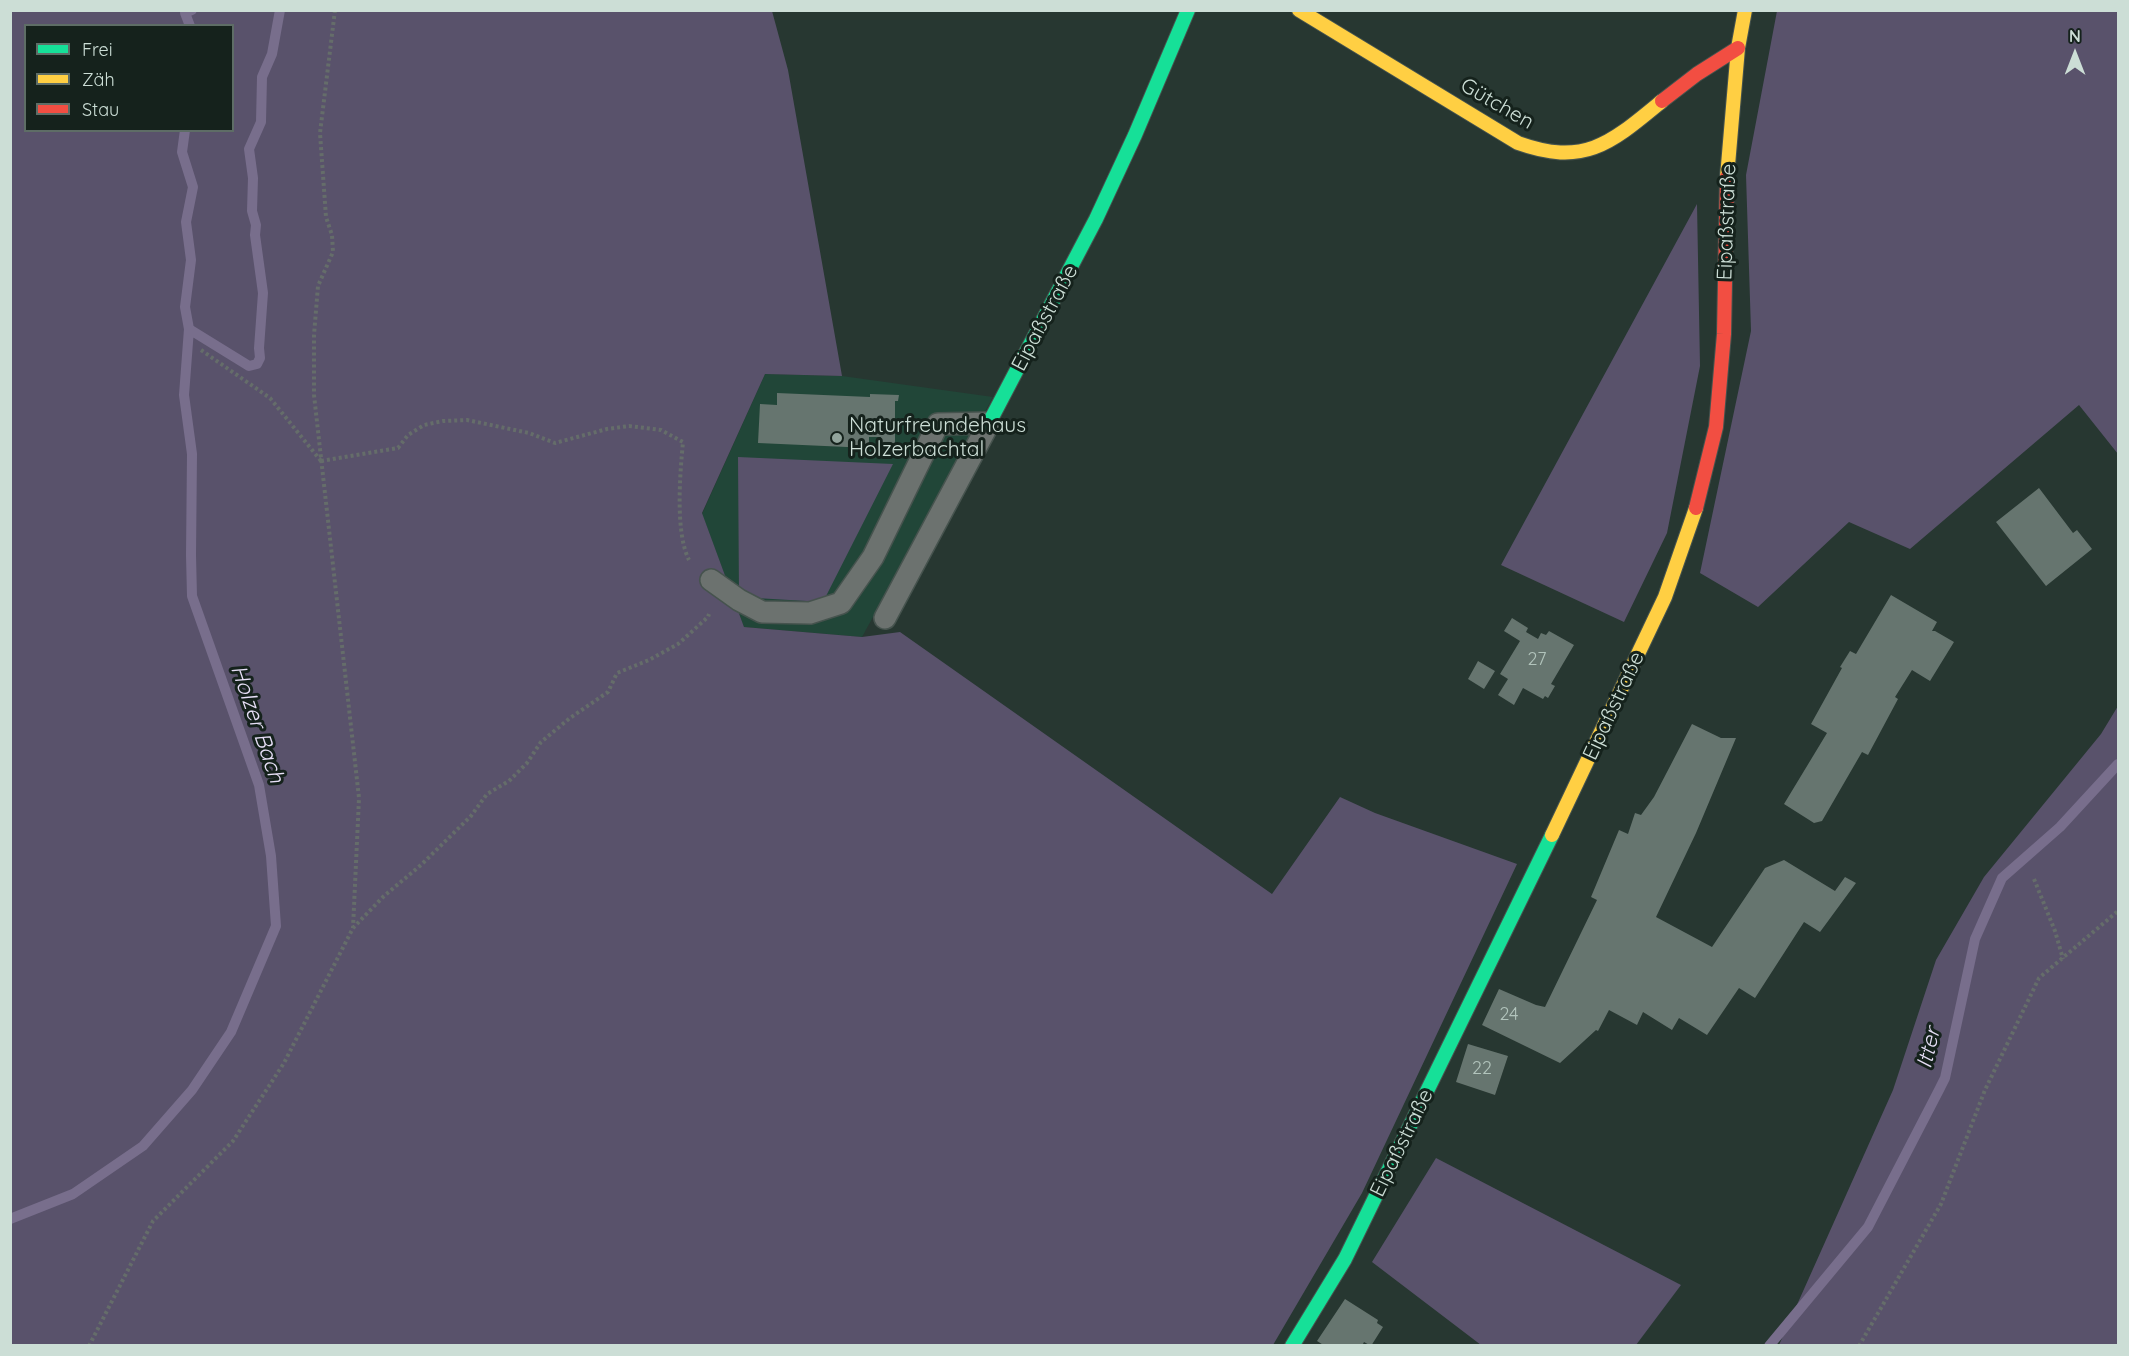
<!DOCTYPE html>
<meta charset="utf-8">
<style>
body{margin:0}
#map{position:relative;width:2129px;height:1356px;overflow:hidden;background:#273731;font-family:Quicksand,sans-serif}
canvas{display:block}
.frame{position:absolute;inset:0;border:12px solid #ccded6;pointer-events:none}
.legend{position:absolute;left:24px;top:24px;width:210px;height:108px;box-sizing:border-box;background:#15221c;border:2px solid #5e6d66;margin:0;padding:8px 10px;list-style:none;font-size:18px;color:#ccded6}
.legend li{display:flex;align-items:center;gap:12px;height:30px}
.legend b{width:30px;border:2px solid #5e6d66}
.north{position:absolute;left:2045px;top:24px;width:60px;height:60px;-webkit-text-stroke:4px #15221c;paint-order:stroke;rotate:0deg;font-size:16px;font-weight:700;line-height:24px;text-align:center;color:#ccded6}
.north::after{content:'';display:block;margin:auto;width:21px;height:27px;background:#ccded6;clip-path:polygon(50% 0,100% 100%,50% 72%,0 100%)}
</style>
<div id="map">
<canvas width="2129" height="1356"></canvas>
<div class="frame"></div>
<ul class="legend">
<li><b style="height:8px;background:#16e098"></b>Frei</li>
<li><b style="height:8px;background:#ffcf43"></b>Zäh</li>
<li><b style="height:8px;background:#f24e42"></b>Stau</li>
</ul>
<div class="north">N</div>
</div>
<script>
const context = document.querySelector('canvas').getContext('2d');
context.lineJoin = 'round';
function fill(path, color) {
  context.fillStyle = color;
  context.fill(path, 'evenodd');
}
function strokePath(path, color, width, dash) {
  context.strokeStyle = color;
  context.lineWidth = width;
  context.lineCap = dash ? 'butt' : 'round';
  context.setLineDash(dash || []);
  context.stroke(path);
}
function label(font, color, halo, rows, align = 'center') {
  context.font = font + ' Quicksand,sans-serif';
  context.lineWidth = 6;
  context.setLineDash([]);
  context.textBaseline = 'middle';
  context.strokeStyle = halo;
  context.fillStyle = color;
  for (const [text, x, y, turn = 0] of rows) {
    context.save();
    context.translate(x, y);
    context.rotate((+turn || 0) * Math.PI / 180);
    context.textAlign = isNaN(turn) ? turn : align;
    if (halo) context.strokeText(text, 0, 0);
    context.fillText(text, 0, 0);
    context.restore();
  }
}
const built = new Path2D(`
 M765 374 842 376 993 397 862 637 744 627 702 514Z`);
const green = new Path2D(`
 M10 11H772L788 70 842 376 765 374 702 513 744 627 862 637 900 632 1272 894 1340 797 1375 813 1517 864 1362 1193 1273 1345H11ZM26 26H232V130H26Z
 M1777 11H2118V454L2079 405 1910 549 1849 522 1758 607 1700 573 1751 331 1746 175Z
 M1697 204 1700 366 1667 533 1624 622 1501 565Z
 M738 457 893 464 823 602 739 597Z
 M2118 706V1345H1779L1893 1090 1936 960 1984 877 2101 734Z
 M1436 1158 1681 1285 1636 1345H1481L1372 1262Z`);
const stream = new Path2D(`
 M190 26 185 13 192 10
 M189 329 249 366 257 364 260 358 259 348 263 293 255 235 256 225 252 211 253 178 249 149 261 122 262 77 272 54 280 10
 M10 1219 73 1194 143 1146 192 1090 231 1032 276 926 271 856 259 785 192 596 191 555 192 454 184 395 189 329 185 307 191 260 186 222 193 187 182 152 185 130
 M1769 1346 1868 1227 1939 1090 1945 1078 1975 939 2002 878 2060 827 2118 764`);
const building = new Path2D(`
 M777 393 870 397V394L899 395 898 401H895V446H880L881 437H869V448L758 443 760 404 777 405Z
 M2039 488 2073 533 2077 530 2092 549 2046 586 1996 522Z
 M1891 595 1937 622 1932 631H1935L1954 642 1930 681 1912 670 1895 697 1898 699 1868 755 1862 752 1822 821 1814 823 1784 804 1827 733 1811 724 1842 668 1840 667 1850 651 1856 654Z
 M1512 618 1528 628 1526 632 1538 639 1541 633 1546 635 1549 631 1574 645 1551 684 1555 686 1548 698 1545 696 1543 699 1523 688 1514 705 1498 695 1508 679 1500 674 1520 641 1504 631Z
 M1478 661 1495 671 1484 689 1468 679Z
 M1692 724 1721 738H1736L1696 833 1656 917 1712 947 1765 868 1784 860 1835 891 1845 877 1856 883 1820 932 1804 922 1755 998 1739 988 1707 1035 1679 1018 1672 1030 1643 1012 1637 1025 1609 1010 1598 1031 1596 1030 1560 1063 1482 1025 1499 989 1536 1005 1545 1007 1597 900 1591 897 1619 830 1628 834 1635 813 1641 815 1654 797Z
 M1468 1044 1508 1056 1495 1095 1456 1082Z
 M1345 1299 1378 1320 1377 1323 1383 1327 1371 1346 1364 1342 1362 1346H1325L1317 1341Z`);
const path = new Path2D(`
 M335 10 320 133 326 217 332 235 333 252 318 286 314 335V395L359 798 353 928
 M201 350 270 398 321 461
 M321 461 398 448 408 435 424 425 443 421 467 420 529 433 555 443 607 429 629 426 661 430 683 442C680 474 675 532 689 560
 M2034 879 2055 931 2063 959
 M89 1346 153 1221 233 1141 284 1063 353 928 384 896 421 865 471 816 487 794 509 781 527 763 541 742 570 718 608 692 617 673 649 660 678 644 708 617 709 614
 M1859 1346 1941 1204 1985 1090 2039 978 2118 911`);
const lane = new Path2D(`
 M711 580 739 600 762 612 810 613 841 603 873 557 938 424 989 423 885 618`);
const fast = new Path2D(`
 M989 423 1096 219 1135 135 1188 10
 M1292 1346 1345 1259 1552 835`);
const slow = new Path2D(`
 M1299 10 1518 143C1585 167 1611 143 1662 101
 M1727 177 1738 48 1745 10
 M1552 835 1665 597 1696 508`);
const jam = new Path2D(`
 M1662 101 1697 74 1738 48
 M1696 508 1716 427 1724 334 1727 177`);
const markers = [
 [837,438,6,"#92a49c"]
];
const numberNames = [
 ["27",1537,660],
 ["24",1509,1015],
 ["22",1482,1069]
];
const streetNames = [
 ["Gütchen",1497,104,30],
 ["Eipaßstraße",1727,222,-88],
 ["Eipaßstraße",1045,318,-62],
 ["Eipaßstraße",1614,706,-65],
 ["Eipaßstraße",1402,1143,-64]
];
const poiNames = [
 ["Naturfreundehaus",849,426],
 ["Holzerbachtal",849,450]
];
const waterNames = [
 ["Holzer Bach",257,724,71],
 ["Itter",1929,1048,-77]
];
fill(built, '#214638');
fill(green, '#59526b');
strokePath(stream, '#786e8c', 10);
fill(building, '#66756f');
strokePath(lane, '#46534e', 24);
strokePath(fast, '#46534e', 16);
strokePath(slow, '#46534e', 16);
strokePath(jam, '#46534e', 16);
strokePath(path, '#656d6a', 4, [3, 3]);
strokePath(lane, '#6c726f', 21);
strokePath(fast, '#16e098', 14);
strokePath(slow, '#ffcf43', 14);
strokePath(jam, '#f24e42', 14);
for (const [x, y, r, color] of markers) {
  const dot = new Path2D();
  dot.arc(x, y, r, 0, 2 * Math.PI);
  context.fillStyle = color;
  context.fill(dot);
  strokePath(dot, '#15221c', 2);
}
label('18px', '#b2c4bc', null, numberNames);
label('21px', '#ccded6', '#15221c', streetNames);
label('21px', '#ccded6', '#15221c', poiNames, 'left');
label('italic 22px', '#e7dff7', '#15221c', waterNames);
</script>
